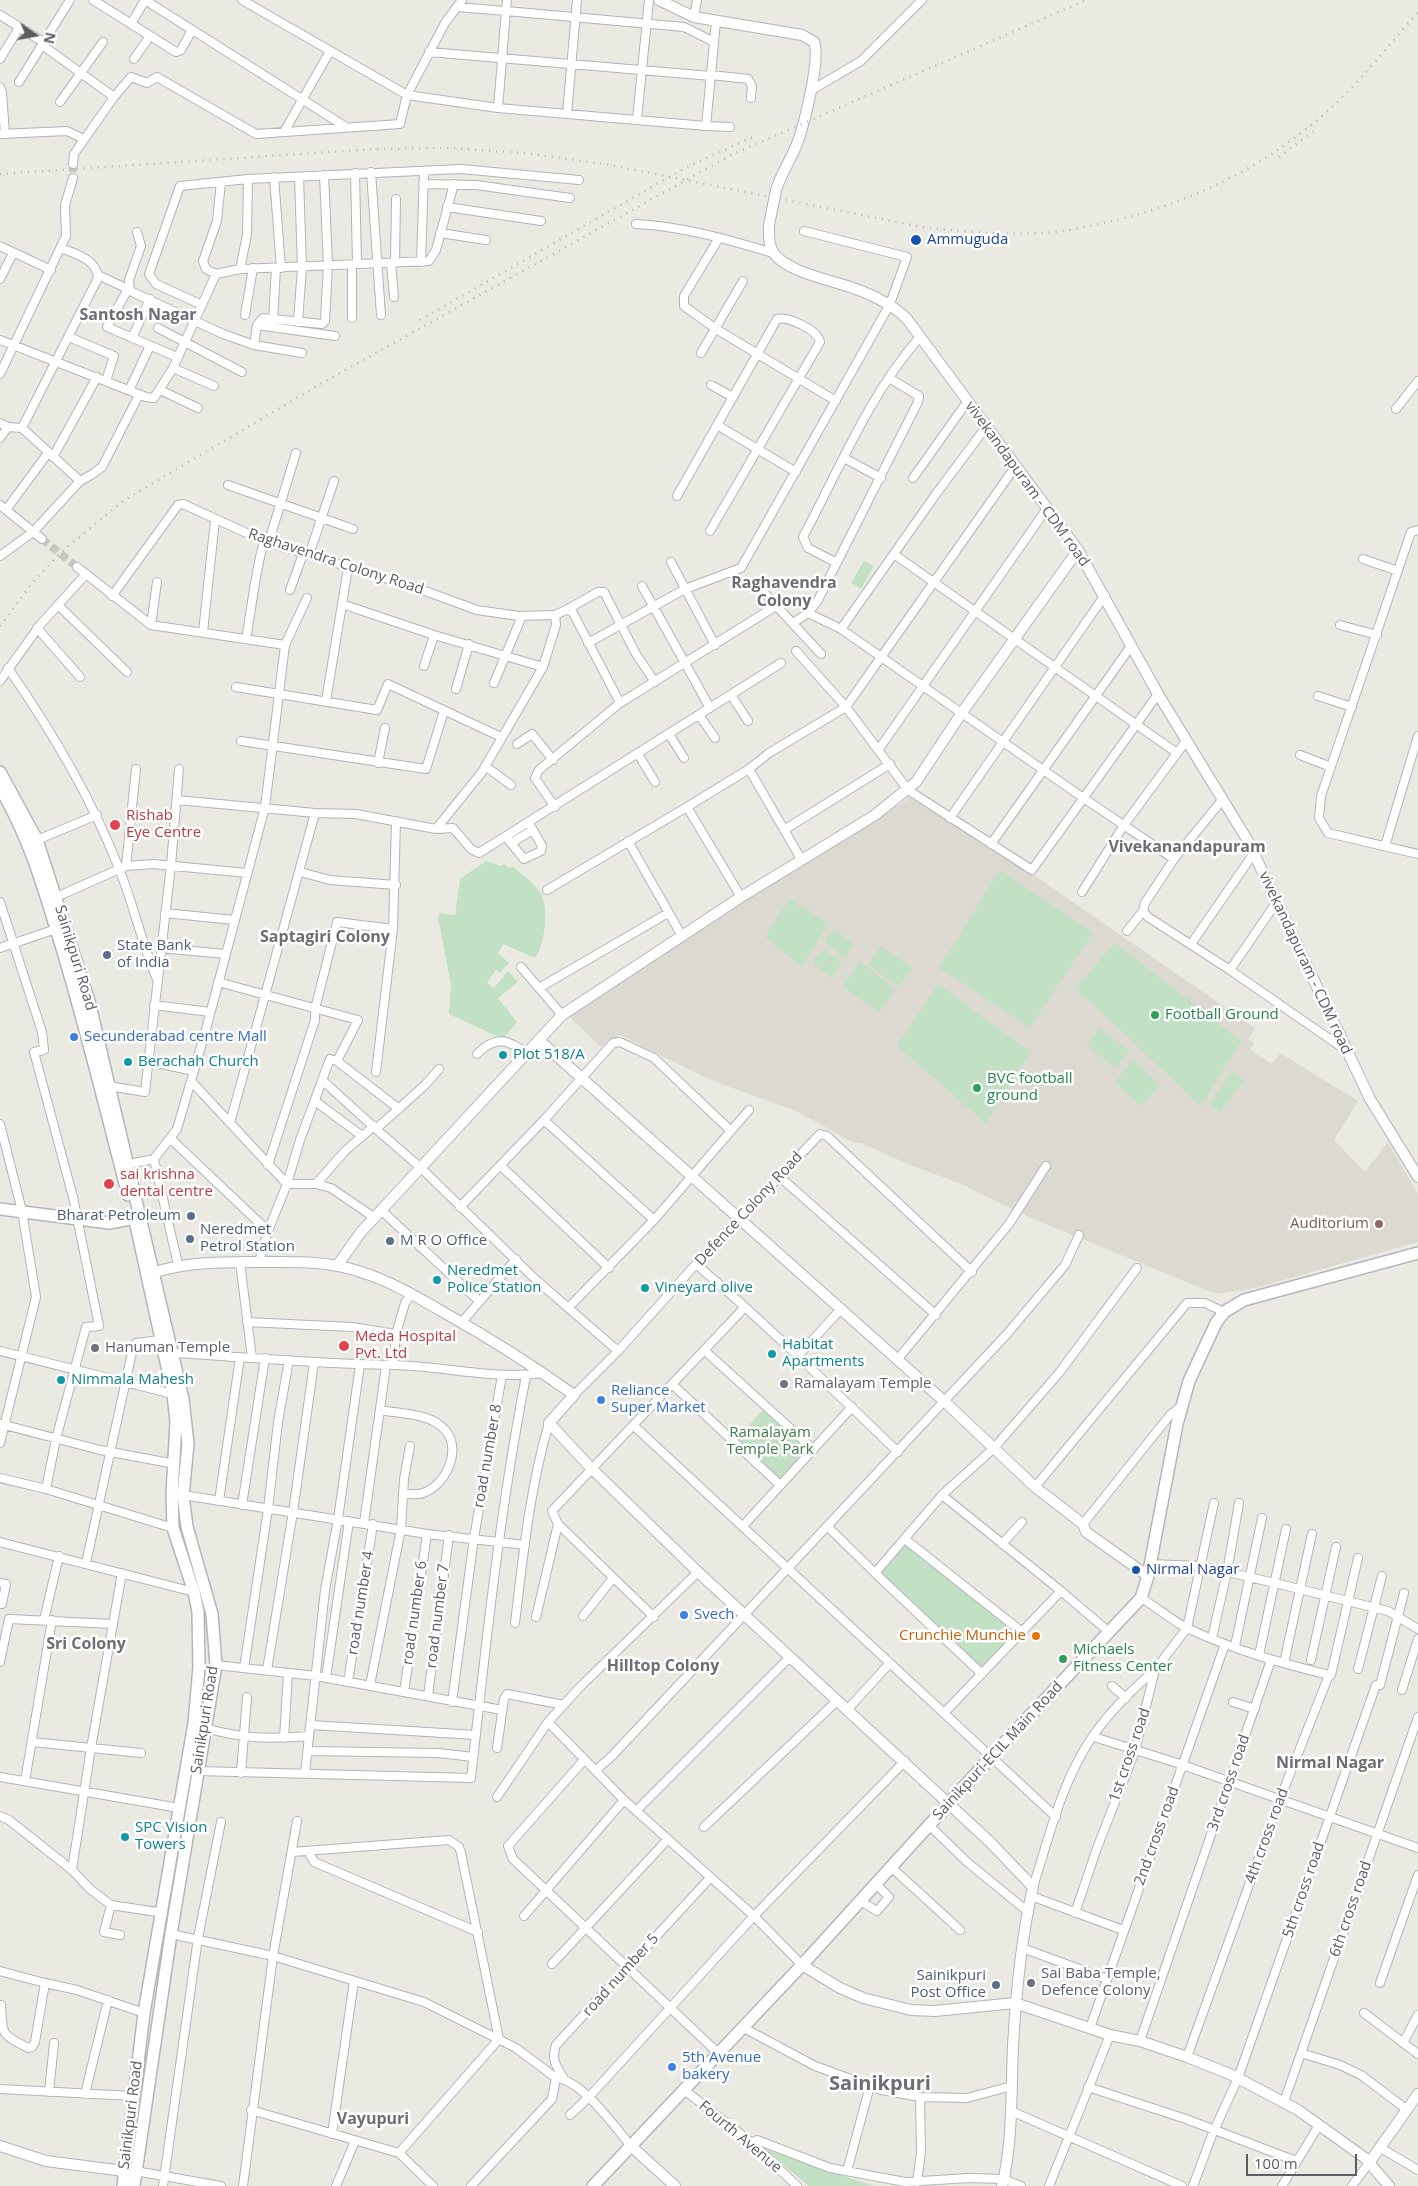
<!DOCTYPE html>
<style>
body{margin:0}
#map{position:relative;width:1418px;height:2186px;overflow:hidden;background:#ebeae2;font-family:"Open Sans",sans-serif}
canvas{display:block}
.north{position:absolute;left:10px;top:10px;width:50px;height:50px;-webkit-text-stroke:4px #fff;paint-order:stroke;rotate:102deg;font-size:14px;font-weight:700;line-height:20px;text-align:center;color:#5a5d61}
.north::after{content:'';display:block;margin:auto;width:18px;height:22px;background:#5a5d61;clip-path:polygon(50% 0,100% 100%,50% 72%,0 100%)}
.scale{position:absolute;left:1246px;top:2154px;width:111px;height:22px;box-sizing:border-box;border:2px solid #5a5d61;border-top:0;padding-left:6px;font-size:15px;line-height:18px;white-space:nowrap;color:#5a5d61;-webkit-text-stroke:4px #fff;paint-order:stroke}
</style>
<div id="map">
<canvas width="1418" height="2186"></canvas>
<div class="north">N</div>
<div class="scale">100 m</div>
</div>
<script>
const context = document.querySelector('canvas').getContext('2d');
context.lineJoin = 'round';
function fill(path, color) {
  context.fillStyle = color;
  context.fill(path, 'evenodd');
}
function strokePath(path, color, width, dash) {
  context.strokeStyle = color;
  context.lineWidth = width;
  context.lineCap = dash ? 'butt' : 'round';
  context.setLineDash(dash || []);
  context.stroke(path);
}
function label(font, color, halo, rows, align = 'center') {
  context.font = font + ' "Open Sans",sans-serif';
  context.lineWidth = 5;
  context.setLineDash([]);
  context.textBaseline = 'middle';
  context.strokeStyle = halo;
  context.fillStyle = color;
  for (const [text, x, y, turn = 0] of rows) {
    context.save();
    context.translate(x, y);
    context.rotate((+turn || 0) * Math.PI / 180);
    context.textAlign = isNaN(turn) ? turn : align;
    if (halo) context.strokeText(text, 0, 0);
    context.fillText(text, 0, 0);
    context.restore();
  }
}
const education = new Path2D(`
 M910 798 1038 878 1255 1028 1248 1039 1254 1043 1250 1050 1272 1064 1280 1053 1358 1101 1334 1140 1365 1172 1388 1142 1418 1194V1242L1255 1288 1216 1294 1031 1218 959 1183 910 1165 861 1143H854L796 1111 708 1079 620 1035 601 1047 567 1015 808 860Z`);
const green = new Path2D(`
 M864 561 874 566 861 589 851 583Z
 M486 861 501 866 504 864 509 868 513 867C523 875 534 883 541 894 549 908 545 945 535 958L503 944 498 953 509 963 500 973 496 970 487 983 494 988 508 971 518 982 498 998 517 1022 503 1039 449 1014 451 985 438 917 439 913 455 915 460 879Z
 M1000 870 1093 933 1030 1027 939 968Z
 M789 899 828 923 802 967 765 937Z
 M834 930 854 944 845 958 825 942Z
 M1115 943 1241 1041 1201 1106 1076 988Z
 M881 946 912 968 899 986 868 965Z
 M822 950 842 961 832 978 813 963Z
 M860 961 895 990 879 1012 843 987Z
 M938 984 1030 1052 986 1123 897 1046Z
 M1100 1029 1129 1050 1116 1067 1086 1046Z
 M1133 1060 1159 1085 1141 1106 1115 1082Z
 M1231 1072 1244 1080 1220 1113 1210 1104Z
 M765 1408 809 1449 780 1481 735 1440Z
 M905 1539 1022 1632 982 1674 875 1573Z
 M764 2149 874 2186H809Z`);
const minorTunnel = new Path2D(`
 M73 164V178
 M42 539 77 567`);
const minor = new Path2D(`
 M70 0 42 45 114 97 131 77 147 83 157 77 256 134 400 124 407 95 445 23 462 0
 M93 0 176 52 181 50 192 30
 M145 0 346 127
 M242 0 407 95 498 108 706 126 716 22
 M507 0 506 11 684 27 714 42
 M457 7 506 11 498 108
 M0 15 43 42
 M694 17 697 0
 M131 24 145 0
 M429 52 711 76
 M0 59 19 28
 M134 59 150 36
 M711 75 748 79 752 86 751 98
 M19 82 42 45
 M0 87 2 92 5 134
 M810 91 861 61 922 0
 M60 102 103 42
 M567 114 577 0
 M637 119 649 0
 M706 126 730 127
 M284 132 330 51
 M0 134 67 131 84 139
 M73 164 74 154 114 97
 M371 172 381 315
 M355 173 357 264
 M274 177 281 268
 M221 182 217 221 203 261 206 269 216 274 240 269 429 261 436 250 454 184
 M423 184 476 185 570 198
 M447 207 541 221
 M636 224C682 226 729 240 773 253
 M137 232 141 246 129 280 130 291 223 334 254 345 302 353
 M440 233 486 240
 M719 238 684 296V306L716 329 836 401
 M0 246 51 270
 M421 262 424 174
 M391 263 394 297
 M395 263 396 199
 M240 269 247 235 248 179
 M98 275 128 289 107 327 177 357
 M0 279 13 253
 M202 305 156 284 149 274 180 186 248 179 461 169 579 180
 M245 315 253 268
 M352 318V265
 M273 320 276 268
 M298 322 302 267 299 177
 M257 325 335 336
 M158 328 242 372
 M69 337 114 356 106 381
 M132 338 150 299
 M0 340 146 397 154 398 173 368 216 274
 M254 345 257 325 263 318 322 324 325 321 328 265 324 175
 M701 353 743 281
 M173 368 214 386
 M0 374 66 236 65 205 73 178
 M711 385 733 397
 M129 390 150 346
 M160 390 198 408
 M1396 409 1418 381
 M0 423 8 427 22 428 80 481
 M717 425 796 472
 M22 428 98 278C97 259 75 254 61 248
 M0 438 8 427
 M53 457 97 377
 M844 458 881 478
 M913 478 967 402
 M228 485 353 529
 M677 496 777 319C788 316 818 330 820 342L710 531
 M0 505 42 539
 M6 510 48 453
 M1418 530 1411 532 1321 796 1319 818 1328 833 1418 854
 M269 541 296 453
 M309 555 334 481
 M895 555 1177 753
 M0 556 33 532 80 481 91 475 102 467 139 395
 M1363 559 1398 571
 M671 562 715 645
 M837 563 808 548 803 537C839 470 869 395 919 338
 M77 567 151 625 285 645
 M642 586 710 708
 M758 586 821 654
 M290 590 303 554
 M112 596 178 505 183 504 264 541 414 587 477 610 519 616 555 615 566 610 572 611 620 703
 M342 604 434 635 543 667
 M58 605 127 672
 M566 610 598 592H604L636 654 655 682
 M808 613 818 600 918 402 919 396 889 378
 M793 623 808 613 841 629 1082 797 1174 859
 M151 625 157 582
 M1340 625 1377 635
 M37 628 80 677
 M841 629 936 494 986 427
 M203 632 215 520
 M246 639C252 606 255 573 264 541
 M588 643 685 589 741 568 890 304 907 257 804 231
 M796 651 846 707 908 790 1032 870 1158 694
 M424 666 434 635
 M8 668C51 730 90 795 118 866 133 902 141 941 156 977
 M0 681 40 625 86 574
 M494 683 522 616
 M236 687 377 710 388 684 501 737
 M456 689 469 644
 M731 695 748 721
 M1318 696 1352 707
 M326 701 348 568
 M699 715 715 738
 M669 734 684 758
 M241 741 426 769 444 711
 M517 744 532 734 553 760
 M879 749 1048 507
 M638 754 655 782
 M1300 755 1331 767
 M378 763 385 728
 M485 766 511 785
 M749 769 801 859
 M177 800 315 813 356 814 436 829 453 828 471 849 479 853 781 663
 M555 807 535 778 539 770 620 703 776 606
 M687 807 741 897
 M950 818 1105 595
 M436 829 482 772 543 667 556 625 555 615
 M784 830 890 764
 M506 837 524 859 541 851 542 846 529 823
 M37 840 97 815
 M628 841 682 936
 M511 843 533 830
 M991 844 1131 646
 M1385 846 1418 736
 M126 866 136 769
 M300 872 330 880 396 885
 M547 890 687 807 749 769 769 753 846 707 1015 467
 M1082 892 1124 825 1186 741
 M52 899 126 866 153 864 247 873
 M0 902 42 1032 44 1050 34 1052 73 1197 99 1326 86 1327 56 1439 46 1489 173 1528
 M1143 911 1148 917 1230 970 1347 1051
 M165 913 234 920
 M1127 931 1143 911 1145 903 1174 859 1223 799
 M1191 944 1254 853
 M0 948 56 929
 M161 948 225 954
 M521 967 562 1015
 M1230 970 1276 903
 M539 988 668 913
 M154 1005 210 1012
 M477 1054C496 1035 507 1039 528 1054
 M147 1061 194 1071
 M337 1061 399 1109
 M376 1072 393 929 396 821
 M322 1080 376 1129 425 1085 439 1069
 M191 1081 287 1184 300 1140 330 1059 337 1061 358 1020 218 982
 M109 1086 145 1092 171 865 179 769
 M315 1101 362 1136
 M544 1120 654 1220
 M230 1123 315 813
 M0 1124 22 1211 36 1297 0 1443
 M374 1126 345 1151 316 1184 331 1188 375 1218
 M376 1129 421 1168 535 1279 618 1351
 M171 1139 268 1231 259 1262
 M129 1164 154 1159
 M268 1165 315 1020V1009L337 922 393 929
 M501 1166 609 1268
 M780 1177 936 1315
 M460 1207 544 1120 613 1043 620 1042 654 1058 731 1131
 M382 1211 479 1301
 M268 1231 287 1184H316
 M240 1262 252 1358
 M696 1264 745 1307
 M178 1265 154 1159 177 1129 205 1033 265 807 285 645 307 598
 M569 1307 654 1220 749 1110
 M247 1322 352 1327 396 1334 393 1365
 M462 1322 516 1259
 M396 1334 405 1303 411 1294
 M704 1350 813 1449
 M0 1351 173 1394
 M173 1353C247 1357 321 1364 394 1365 444 1366 494 1380 543 1373
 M798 1356 898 1452
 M897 1360 1009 1224 1046 1166
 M672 1384 780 1485
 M574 1395 618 1351 696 1264 820 1134 827 1136 972 1272
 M380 1410C400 1414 431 1413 445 1430 463 1450 445 1486 423 1493 418 1495 410 1494 404 1494
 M1 1424 100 1450 175 1464
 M633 1425 1056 1817
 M0 1478 46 1489
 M1035 1487 1187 1303H1205L1224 1312
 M183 1495 427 1534 525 1545
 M942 1495 1061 1591
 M219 1501 240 1357
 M242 1505 265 1358
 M364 1523 386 1366
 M1083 1524 1170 1415 1181 1406
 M743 1526 852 1407
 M827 1526 875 1573 942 1495 994 1448 1059 1373 1137 1268
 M905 1539 1022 1632
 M0 1542 194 1592
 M1002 1544 1022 1522
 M86 1563 133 1348 136 1343 160 1340
 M1150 1564 1201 1566 1275 1583 1388 1611 1418 1629
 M875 1573 982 1674
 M0 1583 6 1584 2 1604H0
 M1141 1598C1157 1607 1172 1621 1189 1629 1234 1650 1281 1663 1329 1675
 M583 1616 613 1578
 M536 1617 558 1524
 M654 1617 558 1524 552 1511 745 1307 798 1356 840 1310
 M44 1620 59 1556
 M515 1623C523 1556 530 1487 549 1423
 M1212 1638 1227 1572 1239 1503
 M1235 1646 1262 1518
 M1259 1655 1286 1529
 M1311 1660 1336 1547
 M0 1662 9 1619 113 1624
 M1284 1663 1312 1534
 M216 1665 316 1676 502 1710
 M244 1668 268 1509 278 1422 289 1360
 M1358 1669 1382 1576
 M267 1670 293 1512 314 1363
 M326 1678 349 1521
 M348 1682 373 1524
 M370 1685 401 1529 404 1479 410 1446
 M1112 1686 1126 1698
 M1402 1690 1418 1639
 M404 1692 427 1534
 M428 1696 449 1535
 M452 1702 474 1538 502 1375
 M1233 1702 1255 1709
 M848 1709 890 1663
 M945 1712 1061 1591 1109 1632
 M548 1722 624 1800 754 1916 802 1965
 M311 1725 476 1735
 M205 1728C244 1739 269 1739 309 1736
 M1094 1737 1177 1763 1418 1848
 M284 1738 288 1673
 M32 1742 141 1753
 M497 1748 504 1699 507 1694 564 1705
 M309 1751 438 1753 473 1757
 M584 1760 508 1846 513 1859 718 2053
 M596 1770 612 1756 1007 1334 1065 1265 1079 1235
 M197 1771 471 1778C486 1643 500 1509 526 1376
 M241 1773 247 1697
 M305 1773 325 1590 338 1519 360 1365
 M0 1777 179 1808
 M25 1781 52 1620
 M497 1797 548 1722 580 1687 698 1572
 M636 1811 790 1657
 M0 1816 9 1820 72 1870 90 1889 111 1905 163 1913
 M929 1825 967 1862 1027 1911
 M704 1827 838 1700
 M309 1853 314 1862 478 1932
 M891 1867 960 1930
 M72 1870 91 1748 122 1573
 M1033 1887C1047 1844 1058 1797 1080 1757 1097 1725 1128 1693 1155 1670
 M1031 1896 1123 1930
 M860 1901 877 1911 889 1897 876 1884
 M111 1905 104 1932 120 1935
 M1075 1913 1097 1848 1135 1751 1155 1670 1187 1628 1214 1503
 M524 1916 624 1800
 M171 1934 273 1956 424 2002 516 2048 556 2078C582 2080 614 2126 631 2146
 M1022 1948 1107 1979
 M552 1964 668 1839
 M0 1971 45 1983
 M1380 1983 1418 1875
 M1 2005C3 2036 0 2033 28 2048L32 2047 35 2042 45 1983 77 1990 144 2013
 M1364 2013 1418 2054
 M742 2027 815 2066 881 2090 920 2097 967 2098 1012 2086
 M1090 2028 1225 1644
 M1140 2041 1271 1660
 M1403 2043 1418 2015
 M1301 2053 1340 2065 1361 2075 1406 2109
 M1187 2057 1280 1799 1329 1675H1331L1358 1558
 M564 2079C556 2066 551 2059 556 2045L710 1878
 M1088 2087 1186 2119 1296 2161
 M0 2089 133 2096
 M683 2089 752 2143 797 2186
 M49 2092 54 2043
 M85 2094 108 2000
 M1284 2102 1418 1717
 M251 2110 399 2153 499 2039 461 1853 459 1847 449 1840 292 1852
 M1011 2111 1182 2186
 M570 2115 589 2097 754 1916 905 1761
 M332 2134 354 1981
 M752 2143 757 2140 830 2168 905 2182 969 2178 1003 2179 1021 2186
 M1379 2147 1418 2170
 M399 2153 433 2186
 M135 2171 221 2186
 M847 2171 870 2086
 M917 2182 921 2152 920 2097
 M163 2186 198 1938 221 1822
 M243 2186 273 1956 297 1821
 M336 2186 355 2141
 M471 2186 552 2099 556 2078
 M1049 2186 1110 2035
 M1193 2186 1212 2135 1238 2078 1376 1685H1380L1404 1593
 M1282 2186 1319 2125
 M1352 2186 1369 2163`);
const tertiary = new Path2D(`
 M659 0 694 17 802 35 814 42C821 58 804 125 797 144 791 159 781 174 776 190
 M769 225C769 233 768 244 773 252 785 272 832 280 853 288 873 295 892 304 907 319L1078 550 1158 694 1248 841 1370 1099 1418 1177
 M540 1041 945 1402 1035 1487 1083 1524 1086 1532 1148 1576
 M337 1266 361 1232 562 1015 741 897 875 815 916 782 961 714 1078 550
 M155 1272C188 1262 222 1262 256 1262 291 1262 327 1260 361 1272 390 1281 417 1297 443 1312 488 1337 532 1365 574 1395L549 1423 592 1469 698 1572 990 1842 1033 1887C1021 1939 1016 1992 1013 2046 1011 2090 1013 2143 1002 2186
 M802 1965 840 1988 863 1998 911 2010 935 2011 1015 2003 1110 2035 1140 2041 1187 2057 1232 2075 1298 2110 1365 2158 1389 2186
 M0 2146 46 2161 124 2171
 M631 2146 675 2186
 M1369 2163 1418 2094`);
const secondary = new Path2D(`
 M0 772 37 840 89 1001 183 1399 188 1444 183 1495 187 1527 212 1614 216 1665 171 1934 134 2186
 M0 788C27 833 42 882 57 932 84 1019 105 1107 128 1195
 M0 1209 109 1223 141 1217
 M123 2186 144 2013 194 1723 199 1667 198 1612 194 1592 173 1528 172 1494 176 1422 173 1394 136 1225
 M593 2186 802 1965 991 1757 1141 1598 1148 1576 1177 1424 1189 1381 1216 1323 1224 1312 1244 1300 1418 1253`);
const rail = new Path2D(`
 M1279 157 1315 130
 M0 174 375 149 450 148 525 153 610 165 927 228C963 231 1000 235 1037 233 1060 233 1085 227 1108 222 1191 203 1268 166 1332 107 1363 78 1390 44 1418 12
 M420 320 685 168 753 137
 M0 626 33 582 61 552 123 501 322 383 731 155 1086 0`);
const tertiaryBridge = new Path2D(`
 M769 225 776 190`);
const markers = [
 [916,240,6,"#1a4fb4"],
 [115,825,6,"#e0444e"],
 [107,955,5,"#5c6f8a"],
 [1155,1015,5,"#2e9e5b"],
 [74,1037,5,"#3f7fe0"],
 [503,1055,5,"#0f9aa8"],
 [128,1062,5,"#0f9aa8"],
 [977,1088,5,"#2e9e5b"],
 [109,1184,6,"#e0444e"],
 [191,1216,5,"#5c6f8a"],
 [1379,1224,5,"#8d6e63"],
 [190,1239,5,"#5c6f8a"],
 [390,1241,5,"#5c6f8a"],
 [437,1280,5,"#0f9aa8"],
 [645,1288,5,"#0f9aa8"],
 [344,1346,6,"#e0444e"],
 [95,1348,5,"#6b7280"],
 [772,1354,5,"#0f9aa8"],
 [61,1380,5,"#0f9aa8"],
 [784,1384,5,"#6b7280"],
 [601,1400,5,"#3f7fe0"],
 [1136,1570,5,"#1a4fb4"],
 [684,1615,5,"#3f7fe0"],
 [1036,1636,5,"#e8710a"],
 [1063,1659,5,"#2e9e5b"],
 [125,1837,5,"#0f9aa8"],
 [1031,1983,5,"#6b7280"],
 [996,1985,5,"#5c6f8a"],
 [672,2067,5,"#3f7fe0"]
];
const transitNames = [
 ["Ammuguda",927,240],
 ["Nirmal Nagar",1146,1570]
];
const streetNames = [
 ["vivekandapuram - CDM road",1027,484,54],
 ["Raghavendra Colony Road",336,562,18],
 ["Sainikpuri Road",75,958,73],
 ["vivekandapuram - CDM road",1305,963,65],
 ["Defence Colony Road",749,1209,-47],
 ["road number 8",488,1456,-80],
 ["road number 4",361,1603,-81],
 ["road number 6",415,1613,-82],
 ["road number 7",438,1616,-83],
 ["Sainikpuri Road",205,1720,-81],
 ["Sainikpuri-ECIL Main Road",998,1751,-47],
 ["1st cross road",1130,1755,-71],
 ["3rd cross road",1229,1783,-71],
 ["2nd cross road",1157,1836,-70],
 ["4th cross road",1267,1836,-70],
 ["5th cross road",1304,1890,-71],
 ["6th cross road",1351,1909,-71],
 ["road number 5",621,1975,-48],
 ["Sainikpuri Road",131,2115,-83],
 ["Fourth Avenue",740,2137,40]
];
const healthNames = [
 ["Rishab",126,816],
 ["Eye Centre",126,833],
 ["sai krishna",120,1175],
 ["dental centre",120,1192],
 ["Meda Hospital",355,1337],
 ["Pvt. Ltd",355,1354]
];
const serviceNames = [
 ["State Bank",117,946],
 ["of India",117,963],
 ["Bharat Petroleum",181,1216,"right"],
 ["Neredmet",200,1230],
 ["Petrol Station",200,1247],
 ["M R O Office",400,1241],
 ["Sainikpuri",986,1976,"right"],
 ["Post Office",986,1993,"right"]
];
const leisureNames = [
 ["Football Ground",1165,1015],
 ["BVC football",987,1079],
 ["ground",987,1096],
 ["Michaels",1073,1650],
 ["Fitness Center",1073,1667]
];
const shopNames = [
 ["Secunderabad centre Mall",84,1037],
 ["Reliance",611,1391],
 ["Super Market",611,1408],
 ["Svech",694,1615],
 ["5th Avenue",682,2058],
 ["bakery",682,2075]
];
const cultureNames = [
 ["Plot 518/A",513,1055],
 ["Berachah Church",138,1062],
 ["Neredmet",447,1271],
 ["Police Station",447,1288],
 ["Vineyard olive",655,1288],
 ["Habitat",782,1345],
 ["Apartments",782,1362],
 ["Nimmala Mahesh",71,1380],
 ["SPC Vision",135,1828],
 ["Towers",135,1845]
];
const educationNames = [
 ["Auditorium",1369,1224]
];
const worshipNames = [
 ["Hanuman Temple",105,1348],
 ["Ramalayam Temple",794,1384],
 ["Sai Baba Temple,",1041,1974],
 ["Defence Colony",1041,1991]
];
const parkNames = [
 ["Ramalayam",770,1433],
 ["Temple Park",770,1450]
];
const foodNames = [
 ["Crunchie Munchie",1026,1636]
];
const neighbourhoodNames = [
 ["Santosh Nagar",138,315],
 ["Raghavendra",784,583],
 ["Colony",784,601],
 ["Vivekanandapuram",1187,847],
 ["Saptagiri Colony",325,937],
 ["Sri Colony",86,1644],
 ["Hilltop Colony",663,1666],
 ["Nirmal Nagar",1330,1763],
 ["Vayupuri",373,2119]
];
const districtNames = [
 ["Sainikpuri",880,2084]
];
fill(education, '#dbd9d0');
fill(green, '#c1e0c4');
strokePath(minorTunnel, '#c7c7c2', 8, [8, 4]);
strokePath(minor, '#b2b4b8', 10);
strokePath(tertiary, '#b2b4b8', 12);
strokePath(secondary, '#b4b5bb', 14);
strokePath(minor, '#fff', 8);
strokePath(tertiary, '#fff', 10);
strokePath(secondary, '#fff', 11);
strokePath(rail, '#b2b3b3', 2.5, [1, 6]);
strokePath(tertiaryBridge, '#b2b4b8', 12, []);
strokePath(tertiaryBridge, '#fff', 10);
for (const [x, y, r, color] of markers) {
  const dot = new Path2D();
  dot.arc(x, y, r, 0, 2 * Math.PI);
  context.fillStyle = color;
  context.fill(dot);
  strokePath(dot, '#fff', 2);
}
label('15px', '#164399', '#fff', transitNames, 'left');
label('15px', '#5a5d61', '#fff', streetNames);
label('15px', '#be3a42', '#fff', healthNames, 'left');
label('15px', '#4e5e75', '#fff', serviceNames, 'left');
label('15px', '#27864d', '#fff', leisureNames, 'left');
label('15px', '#366cbe', '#fff', shopNames, 'left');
label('15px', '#0d838f', '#fff', cultureNames, 'left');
label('15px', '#785e54', '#fff', educationNames, 'right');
label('15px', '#5b616d', '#fff', worshipNames, 'left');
label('15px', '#3d7d47', '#fff', parkNames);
label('15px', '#c56008', '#fff', foodNames, 'right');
label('bold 16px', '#6b6e73', '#fff', neighbourhoodNames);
label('bold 20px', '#6b6e73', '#fff', districtNames);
</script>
